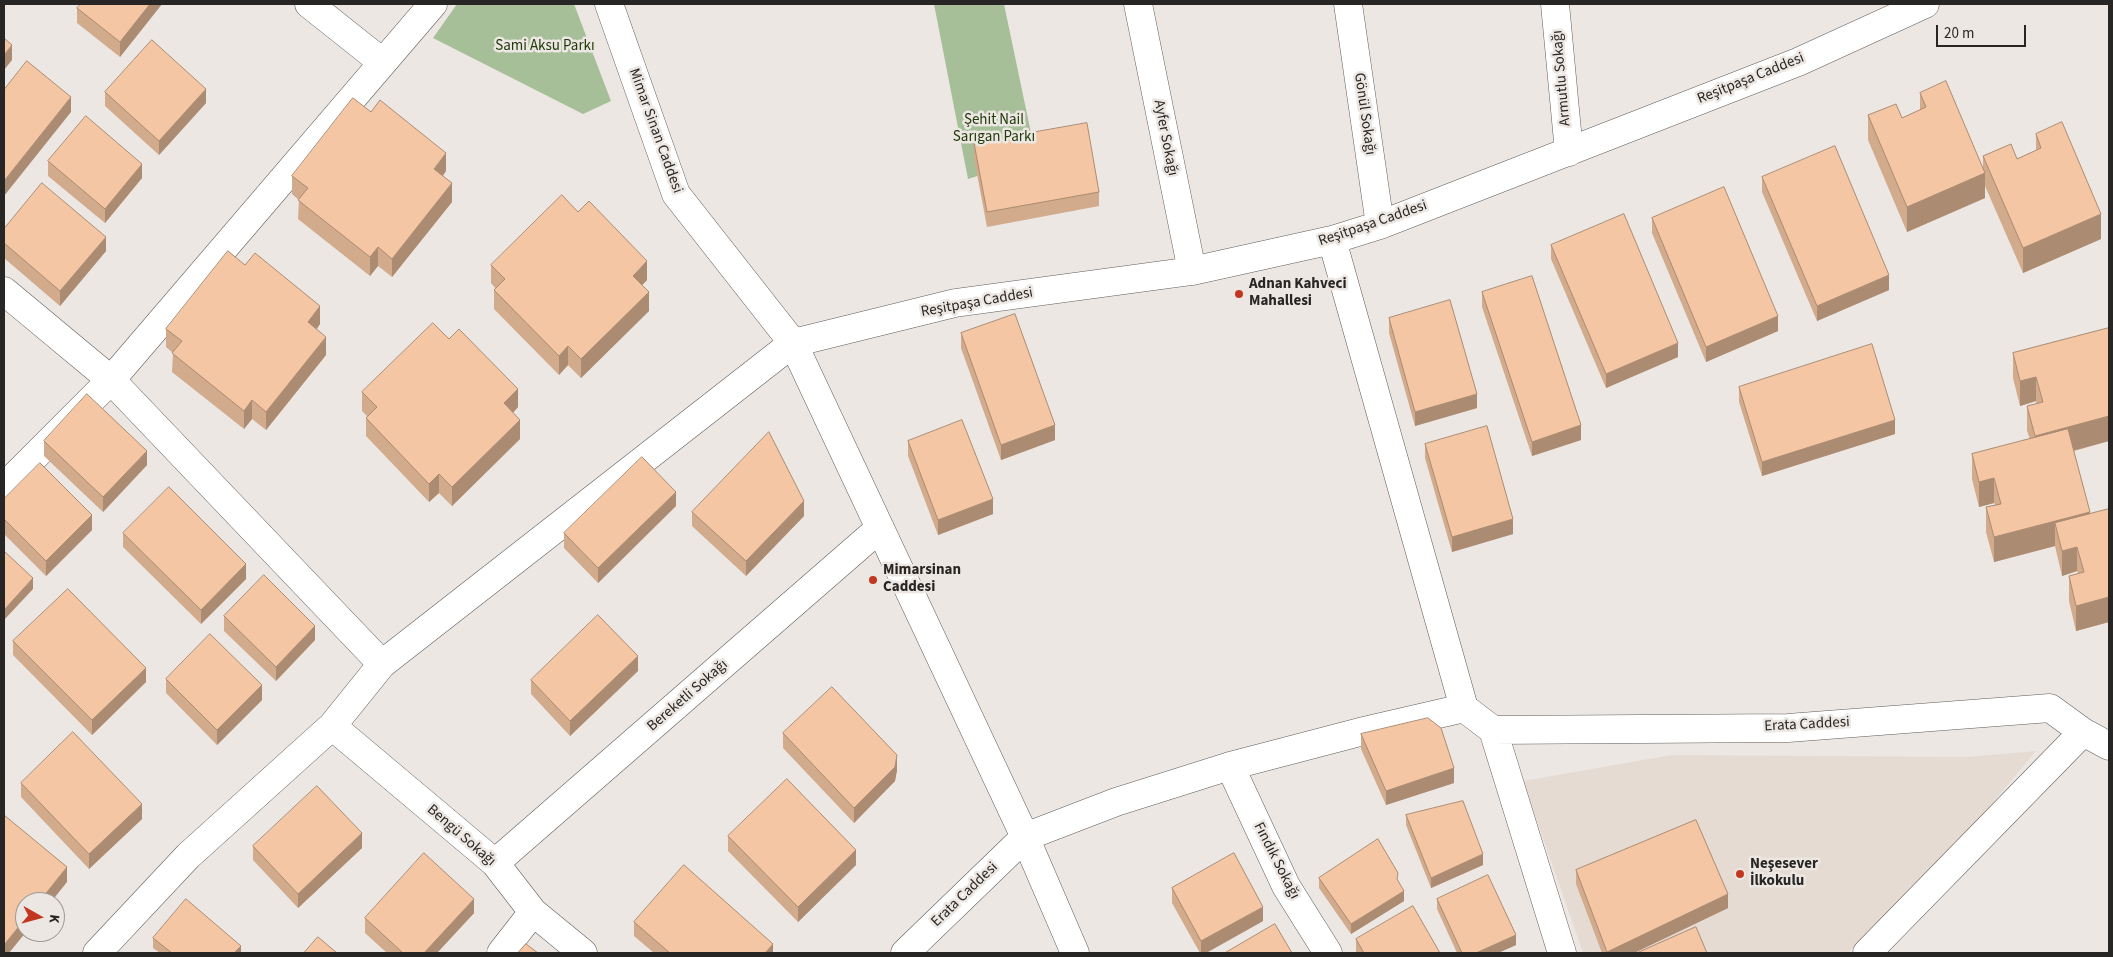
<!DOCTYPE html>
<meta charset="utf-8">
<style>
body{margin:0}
#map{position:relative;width:2113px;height:957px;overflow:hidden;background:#ece7e3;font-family:"Source Sans 3",sans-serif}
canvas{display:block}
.frame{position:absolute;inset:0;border:5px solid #282624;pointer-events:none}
.north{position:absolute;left:15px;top:892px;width:50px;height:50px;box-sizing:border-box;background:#ece7e3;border:1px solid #9e9a97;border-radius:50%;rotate:97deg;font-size:14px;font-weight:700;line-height:20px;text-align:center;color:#282624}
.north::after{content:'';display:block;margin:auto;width:18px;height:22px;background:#c23720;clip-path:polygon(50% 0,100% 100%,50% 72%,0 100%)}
.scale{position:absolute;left:1936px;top:25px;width:90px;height:22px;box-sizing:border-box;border:2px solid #282624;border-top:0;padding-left:6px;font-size:15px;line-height:18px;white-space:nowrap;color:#282624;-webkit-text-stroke:4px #ece7e3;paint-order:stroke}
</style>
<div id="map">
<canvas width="2113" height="957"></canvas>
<div class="frame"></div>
<div class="north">K</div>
<div class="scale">20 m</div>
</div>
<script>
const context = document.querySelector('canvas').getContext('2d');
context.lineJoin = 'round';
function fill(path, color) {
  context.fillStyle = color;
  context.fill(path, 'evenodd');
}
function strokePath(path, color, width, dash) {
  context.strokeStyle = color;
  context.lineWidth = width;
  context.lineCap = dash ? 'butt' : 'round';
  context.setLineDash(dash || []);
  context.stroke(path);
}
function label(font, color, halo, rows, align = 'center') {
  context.font = font + ' "Source Sans 3",sans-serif';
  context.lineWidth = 5;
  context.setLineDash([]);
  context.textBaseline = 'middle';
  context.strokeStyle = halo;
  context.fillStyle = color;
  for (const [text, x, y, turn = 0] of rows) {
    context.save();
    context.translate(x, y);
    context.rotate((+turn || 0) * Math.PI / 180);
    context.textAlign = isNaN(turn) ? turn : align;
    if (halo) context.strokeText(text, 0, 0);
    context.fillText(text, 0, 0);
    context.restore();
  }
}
const built = new Path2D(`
 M2036 751 1987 810 1848 953H1583L1523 781 1672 755 1965 757Z`);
const green = new Path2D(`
 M457 4H574L611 101 583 114 433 38Z
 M934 4H1004L1036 157 968 179Z`);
const minor = new Path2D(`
 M309 4 382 62
 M609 4 676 194 793 343 1025 837 1075 953
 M1138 4 1192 271
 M1348 4 1380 225
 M1555 4 1569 152
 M1332 240 1464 708 1493 730 1562 953
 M4 291 111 380 382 664
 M4 487 111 380 433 4
 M332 726 495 863 533 912 583 953
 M1493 730 1788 728 2050 708 2083 732 2109 746
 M1230 766 1286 886 1328 953
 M495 863 880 528
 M97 953 188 856 332 726 382 664 793 343 955 303 1192 271 1332 240 1380 225 1798 62 1925 4
 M501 953 533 912
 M905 953 1025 837 1116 802 1230 766 1360 732 1464 708
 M1867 953 2083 732`);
const wall = new Path2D(`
 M162 4 120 57 77 23V8Z
 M105 92 206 103 159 155 105 106Z
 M1920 93 1983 168V156L2017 159 2036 151V134L2101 239 2023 273 1985 186V198L1907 232 1868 140V115L1902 118 1920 110Z
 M974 143 1099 192V206L987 227 974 158Z
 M48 161 142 178 105 223 48 176Z
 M446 171 443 176 452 202 392 277 378 266 370 276 298 219 299 200 292 194V176Z
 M1762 177 1889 290 1817 321 1762 192Z
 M578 212 647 280 642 285 649 311 581 378 568 365 559 375 494 309V290L496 289 491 283V265Z
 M1652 218 1778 331 1706 362 1652 233Z
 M4 229 106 251 60 306 4 258Z
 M1551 245 1678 357 1606 388 1551 259Z
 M245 265 320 324 317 329 326 355 266 430 252 419 244 429 172 372 173 353 166 347V329Z
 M1482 292 1581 440 1532 456 1482 307Z
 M1389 318 1477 408 1415 426 1389 333Z
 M2109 328V441L2074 451 2090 514 2109 509V622L2076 631 2069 601V576L2078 574 2077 571 2062 576 2055 546 1994 562 1986 532V507L1995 505 1994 503 1979 507 1972 479V454L2030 439 2027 431V406L2036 404V401L2020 406 2013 378V353Z
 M961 333 1055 440 1001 460 961 348Z
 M1739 387 1895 434 1762 476 1739 402Z
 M362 392 518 407 513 413 520 439 452 506 439 493 429 502 366 436V418L367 416 362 411Z
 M44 441 147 465 103 512 44 456Z
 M908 441 993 514 938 535 908 456Z
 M1425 444 1513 534 1452 552 1425 458Z
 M4 499 92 530 46 576 4 534Z
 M676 506 598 583 564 548V533Z
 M692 512 804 516 746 576 692 526Z
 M123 533 246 579 201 624 123 547Z
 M224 616 315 640 276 681 224 631Z
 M13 641 146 682 92 735 13 655Z
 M638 671 570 736 531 694V680Z
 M166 679 262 700 217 745 166 693Z
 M783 733 897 770 895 781 854 823 783 748Z
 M1361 734 1454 783 1386 805 1361 749Z
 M21 783 142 819 89 869 21 797Z
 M1406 815 1483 865 1431 888 1406 825Z
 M728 836 856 865 798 922 728 851Z
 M253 846 362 848 298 908 253 860Z
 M1576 870 1728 908 1634 953H1602L1576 884Z
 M1319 878 1398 882 1404 901 1351 934 1319 888Z
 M1172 888 1263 921 1206 953H1200L1172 903Z
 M1437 899 1516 945 1498 953H1457L1437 909Z
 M474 913 437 953H387L365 933V918Z
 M634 922 773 953H654L634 936Z
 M153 938 241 953H160L153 948Z
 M1356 939 1440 953H1356Z`);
const shadedWall = new Path2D(`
 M150 4H162L120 57V42Z
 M12 45V60L4 70V55Z
 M206 89V103L159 155V141Z
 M71 97V112L4 196V181Z
 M446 153V171L434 187V169Z
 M142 164V178L105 223V209Z
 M1985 173V198L1907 232V207Z
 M452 183V202L392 277V259Z
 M2101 214V239L2023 273V248Z
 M106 237V251L60 306V291Z
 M378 247V266L370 276V257Z
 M647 261V280L633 294V276Z
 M1889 275V290L1817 321V306Z
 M649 292V311L581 378V359Z
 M320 306V324L308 340V322Z
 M1778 316V331L1706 362V347Z
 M326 337V355L266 430V412Z
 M1678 343V357L1606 388V374Z
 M568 346V365L559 375V356Z
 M2036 377V401L2020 406V381Z
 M518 389V407L504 422V403Z
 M1477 394V408L1415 426V412Z
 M252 400V419L244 429V411Z
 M2109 416V441L2035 461V436Z
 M520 420V439L452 506V487Z
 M1895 420V434L1762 476V462Z
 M1055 425V440L1001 460V445Z
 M1581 425V440L1532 456V442Z
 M147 451V465L103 512V497Z
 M439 474V493L429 502V484Z
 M1994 478V503L1979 507V482Z
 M676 492V506L598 583V568Z
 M993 499V514L938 535V520Z
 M804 501V516L746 576V561Z
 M2090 512V537L2055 523V546L1994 562V537Z
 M92 515V530L46 576V561Z
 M1513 519V534L1452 552V537Z
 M2077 547V571L2062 576V551Z
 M246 564V579L201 624V610Z
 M33 578V589L4 620V610Z
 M2109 597V622L2076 631V606Z
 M315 626V640L276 681V667Z
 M638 656V671L570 736V721Z
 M146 668V682L92 735V720Z
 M262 685V700L217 745V730Z
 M897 755V770L895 781 854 823V808Z
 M1454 768V783L1386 805V791Z
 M142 804V819L89 869V854Z
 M362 833V848L298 908V894Z
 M856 850V865L798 922V907Z
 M1483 854V865L1431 888V878Z
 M67 867V882L51 902H39Z
 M1404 891V901L1351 934V924Z
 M1728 894V908L1634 953H1607V952Z
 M474 899V913L437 953H424Z
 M1263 907V921L1206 953H1201V941Z
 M25 919V932H26L9 953H4V945Z
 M1516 935V945L1498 953H1476Z
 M773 944V953H765Z
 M241 946V953H234Z`);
const building = new Path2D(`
 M81 4H150L120 42 77 8Z
 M4 38 12 45 4 55Z
 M152 40 206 89 159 141 105 92Z
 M27 61 71 97 4 181V90Z
 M1946 81 1985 173 1907 207 1868 115 1896 104 1902 118 1926 107 1920 93Z
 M353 98 371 112 380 100 446 153 434 169 452 183 392 259 378 247 370 257 298 200 308 188 292 176Z
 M86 116 142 164 105 209 48 161Z
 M2062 122 2101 214 2023 248 1983 156 2011 144 2017 159 2041 148 2036 134Z
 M1087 123 1099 192 987 212 974 143Z
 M1835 146 1889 275 1817 306 1762 177Z
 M42 183 106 237 60 291 4 243V229Z
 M1724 187 1778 316 1706 347 1652 218Z
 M562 195 578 212 589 201 647 261 633 276 649 292 581 359 568 346 559 356 494 290 505 279 491 265Z
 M1624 214 1678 343 1606 374 1551 245Z
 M228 251 245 265 255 253 320 306 308 322 326 337 266 412 252 400 244 411 172 353 182 341 166 329Z
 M1532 276 1581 425 1532 442 1482 292Z
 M1450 300 1477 394 1415 412 1389 318Z
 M1015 314 1055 425 1001 445 961 333Z
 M433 323 449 339 459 329 518 389 504 403 520 420 452 487 439 474 429 484 366 418 377 407 362 392Z
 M2109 328V416L2035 436 2027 406 2043 402 2036 377 2020 381 2013 353Z
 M1872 344 1895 420 1762 462 1739 387Z
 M87 394 147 451 103 497 44 441Z
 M962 420 993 499 938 520 908 441Z
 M1487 426 1513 519 1452 537 1425 444Z
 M2068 429 2090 512 1994 537 1986 507 2001 504 1994 478 1979 482 1972 454Z
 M769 432 804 501 746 561 692 512Z
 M642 457 676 492 598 568 564 533Z
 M40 463 92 515 46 561 4 519V499Z
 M169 487 246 564 201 610 123 533Z
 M2109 509V597L2076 606 2069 576 2084 572 2077 547 2062 551 2055 523Z
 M4 551 33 578 4 610Z
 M264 575 315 626 276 667 224 616Z
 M68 589 146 668 92 720 13 641Z
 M598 615 638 656 570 721 531 680Z
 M210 634 262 685 217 730 166 679Z
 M832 687 897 755 895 767 854 808 783 733Z
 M1428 718 1441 728 1454 768 1386 791 1361 734Z
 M73 732 142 804 89 854 21 783Z
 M787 779 856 850 798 907 728 836Z
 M317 786 362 833 298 894 253 846Z
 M1463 801 1483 854 1431 878 1406 815Z
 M4 815 67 867 39 902H25V919L4 945Z
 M1696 820 1728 894 1607 952 1576 870Z
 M1378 839 1398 873 1397 879 1404 891 1351 924 1319 878Z
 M424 853 474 899 424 953H403L365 918Z
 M1234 853 1263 907 1201 941 1172 888Z
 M684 865 773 944 765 953H670L634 922Z
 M1488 875 1516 935 1476 953H1462L1437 899Z
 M186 899 241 946 234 953H172L153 938Z
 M1413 906 1440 953H1364L1356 939Z
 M1275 924 1292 953H1225Z
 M1696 927 1707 953H1637Z
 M318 937 337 953H304Z
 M526 944 538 953H518Z`);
const markers = [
 [1239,294,5,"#c23720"],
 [873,580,5,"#c23720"],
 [1740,874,5,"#c23720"]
];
const parkNames = [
 ["Sami Aksu Parkı",545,47],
 ["Şehit Nail",994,121],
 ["Sarıgan Parkı",994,138]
];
const streetNames = [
 ["Armutlu Sokağı",1562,78,-95],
 ["Reşitpaşa Caddesi",1751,79,-22],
 ["Gönül Sokağı",1364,114,82],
 ["Mimar Sinan Caddesi",655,131,70],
 ["Ayfer Sokağı",1165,138,79],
 ["Reşitpaşa Caddesi",1373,224,-19],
 ["Reşitpaşa Caddesi",977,303,-10],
 ["Bereketli Sokağı",688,696,-41],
 ["Erata Caddesi",1807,725,-3],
 ["Bengü Sokağı",461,836,41],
 ["Fındık Sokağı",1276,861,63],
 ["Erata Caddesi",965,895,-44]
];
const poiNames = [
 ["Adnan Kahveci",1249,285],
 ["Mahallesi",1249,302],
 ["Mimarsinan",883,571],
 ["Caddesi",883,588],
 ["Neşesever",1750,865],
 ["İlkokulu",1750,882]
];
fill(built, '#e6dbd2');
fill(green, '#a7bf98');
strokePath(minor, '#615d5a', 29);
strokePath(minor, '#fff', 28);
fill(wall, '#d2aa8c');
fill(shadedWall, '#ab8b72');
fill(building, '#f4c6a3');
strokePath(building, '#ab8b72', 1);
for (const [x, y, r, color] of markers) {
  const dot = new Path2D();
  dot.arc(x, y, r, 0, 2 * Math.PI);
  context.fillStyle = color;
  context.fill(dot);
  strokePath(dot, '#ece7e3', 2);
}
label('15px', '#213b0a', '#ece7e3', parkNames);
label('15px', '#282624', '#ece7e3', streetNames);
label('bold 15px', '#282624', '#ece7e3', poiNames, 'left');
</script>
